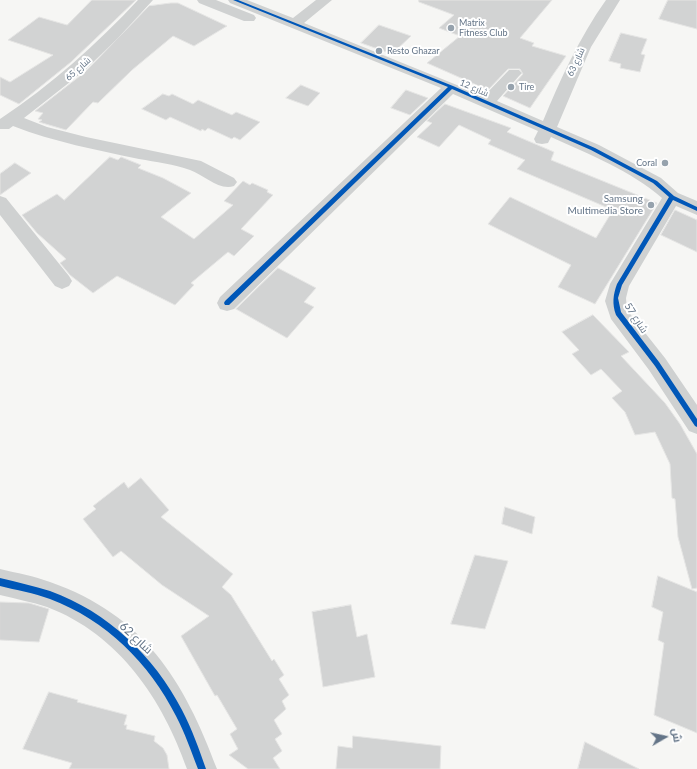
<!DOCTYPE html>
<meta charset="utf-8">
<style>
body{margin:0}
#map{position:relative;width:697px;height:769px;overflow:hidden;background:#f6f6f4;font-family:Lato,Cairo,sans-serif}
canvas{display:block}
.north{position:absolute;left:645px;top:717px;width:40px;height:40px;-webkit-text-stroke:3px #fff;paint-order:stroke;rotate:81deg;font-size:11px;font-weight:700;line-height:16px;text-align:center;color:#637487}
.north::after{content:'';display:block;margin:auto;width:14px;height:18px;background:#637487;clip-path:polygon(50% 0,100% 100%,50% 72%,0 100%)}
</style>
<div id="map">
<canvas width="697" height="769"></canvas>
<div class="north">ش</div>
</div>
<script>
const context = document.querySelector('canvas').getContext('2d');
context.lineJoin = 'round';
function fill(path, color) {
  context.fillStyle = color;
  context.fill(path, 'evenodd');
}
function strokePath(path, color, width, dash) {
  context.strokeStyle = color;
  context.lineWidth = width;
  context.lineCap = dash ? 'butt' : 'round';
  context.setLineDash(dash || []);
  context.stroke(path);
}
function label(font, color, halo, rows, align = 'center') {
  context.font = font + ' Lato,Cairo,sans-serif';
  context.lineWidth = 4;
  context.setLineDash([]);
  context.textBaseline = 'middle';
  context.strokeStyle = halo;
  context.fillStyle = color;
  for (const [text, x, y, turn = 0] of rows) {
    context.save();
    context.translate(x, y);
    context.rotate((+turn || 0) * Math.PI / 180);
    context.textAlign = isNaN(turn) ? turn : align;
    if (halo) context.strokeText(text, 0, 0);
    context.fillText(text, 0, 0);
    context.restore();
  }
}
const building = new Path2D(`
 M92 0H136L71 62 19 104 0 95V77L10 82 53 55 8 40 39 17 67 25Z
 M419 0H552L520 38 534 43 532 46 566 56 530 108 503 96 523 74 520 69H508L488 90 427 63 460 36 439 28 454 15 419 2Z
 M668 0H697V29L659 19Z
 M171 3H178L227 26 194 46 173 36 132 70 98 103 93 102 66 130 39 122 42 120 38 119 43 113 35 111 85 72 149 6Z
 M379 25 411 36 392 54 361 43Z
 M621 33 647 39 641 54 645 55 640 72 620 68 621 64 609 61Z
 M301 85 320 93 308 106 286 98Z
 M406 90 428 98 410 115 391 108Z
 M163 94 169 96 172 94 193 104 198 100 232 115 236 112 260 122 240 140 234 137 232 139 208 128 205 131 202 129 201 131 170 117 166 120 142 109Z
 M445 104 511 128 507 132 554 152 551 160 657 203 595 304 558 287 571 265 488 224 510 197 596 238 613 210 517 169 525 160 488 144 491 140 459 125 439 147 417 137 432 123 427 121Z
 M110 157 118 160 121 157 141 165 138 168 163 178 191 193 161 217 194 239 233 205 224 201 243 181 250 185 252 183 268 190 267 192 273 195 241 229 254 236 234 256 228 252 191 283 194 285 175 305 117 276 93 293 70 275 60 263 66 259 37 233 22 215 57 194 64 200Z
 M15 163 31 173 0 195V174Z
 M675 210 697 220V252L661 235Z
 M278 268 316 288 304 302 314 307 287 338 236 309Z
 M593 315 629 352 621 356 665 403 680 424 697 454V588L692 589 678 537 675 499 672 498 670 464 655 432 635 435 625 412 612 398 622 391 601 369 591 375 572 354 579 350 562 332Z
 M141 478 169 510 161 517 233 574 222 587 231 595 272 661 274 659 284 675 279 679 289 695 282 701 286 709 274 720 282 734 275 739 282 751 273 758 280 769H248L229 755 238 749 230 734 237 729 217 695 215 696 181 636 209 616 162 585 121 551 113 557 83 519 96 509 93 506 124 482 128 488Z
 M505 507 535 517 532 534 502 524Z
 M475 555 508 561 485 629 451 624Z
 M658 576 697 592V733L654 715 664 643 658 640 663 612 652 607Z
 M0 602 29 603 49 609 39 642 0 640Z
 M351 605 357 637 367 634 375 677 323 687 312 612Z
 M49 692 78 700 77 702 127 715 124 725H127L126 729 155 736 154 741 163 748 167 755 169 769H69L72 763 23 749Z
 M353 736 441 746 440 769H336L338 746 352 748Z
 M585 742 639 769H578Z`);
const minor = new Path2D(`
 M138 0H153L118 38 84 71 24 118 47 127 86 137 201 161 234 178 237 182 234 186C219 191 204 175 190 170 174 164 156 162 139 159 97 150 54 142 13 126L9 129H0V119C51 85 96 45 138 0Z
 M197 0H216L254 15 256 18 254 21H244L199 3Z
 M228 0H247L293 18 316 0H332L304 23 484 96 509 70H519L522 73 519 76 497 101 543 121C561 78 579 38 606 0H620L591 47 557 127 599 145 661 178 678 193 697 201V215L676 206 629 286 626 298 627 310 665 358 697 405V434L689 431 649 370 611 319 605 301 610 284 662 198C631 171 589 154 551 137L548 143 542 144 536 143 534 139 538 131 453 94 234 309 227 311 220 309 217 303 220 297 441 88 230 3Z
 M0 196 6 198 69 276 72 281 69 286 62 289 55 286 0 215Z
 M0 569C17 573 34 576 50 582 144 615 184 680 217 769H187C163 700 119 634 47 607 32 602 16 599 0 595Z`);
const cycleway = new Path2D(`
 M233 0H238L453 86 595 148 657 181 674 196 697 207V211L673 200 622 285 618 298 621 312 659 362 697 419V427L695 426 655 366 616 315C612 304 613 295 617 284L669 197 653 183 591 150 452 89 229 305H225L224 303 225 301 448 87Z
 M0 578C17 582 34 586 50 591 108 612 154 656 182 710 192 729 199 749 206 769H198C191 751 185 733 176 716 149 663 106 620 50 599 34 593 16 590 0 586Z`);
const markers = [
 [451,28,4,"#96a2ad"],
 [379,51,4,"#96a2ad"],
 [511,87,4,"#96a2ad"],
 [665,163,4,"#96a2ad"],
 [651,205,4,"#96a2ad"]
];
const farPoinames = [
 ["Matrix",459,23],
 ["Fitness Club",459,33],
 ["Resto Ghazar",387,51],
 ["Tire",519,87],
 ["Coral",657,163,"right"]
];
const farStreetnames = [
 ["شارع 63",576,62,-65],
 ["شارع 65",78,69,-42],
 ["شارع 12",474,88,23]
];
const poiNames = [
 ["Samsung",643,199],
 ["Multimedia Store",643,211]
];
const streetNames = [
 ["شارع 57",636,318,57]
];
const nearStreetnames = [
 ["شارع 62",136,638,43]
];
fill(building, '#d2d3d3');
strokePath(building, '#e5e5e4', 1);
fill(minor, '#cfd1d1');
fill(cycleway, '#0057b8');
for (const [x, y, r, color] of markers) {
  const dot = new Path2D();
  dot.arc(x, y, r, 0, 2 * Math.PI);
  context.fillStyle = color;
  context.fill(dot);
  strokePath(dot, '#fff', 1.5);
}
label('9px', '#637487', '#fff', farPoinames, 'left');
label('9px', '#637487', '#fff', farStreetnames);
label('10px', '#637487', '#fff', poiNames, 'right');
label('10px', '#637487', '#fff', streetNames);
label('12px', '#637487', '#fff', nearStreetnames);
</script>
